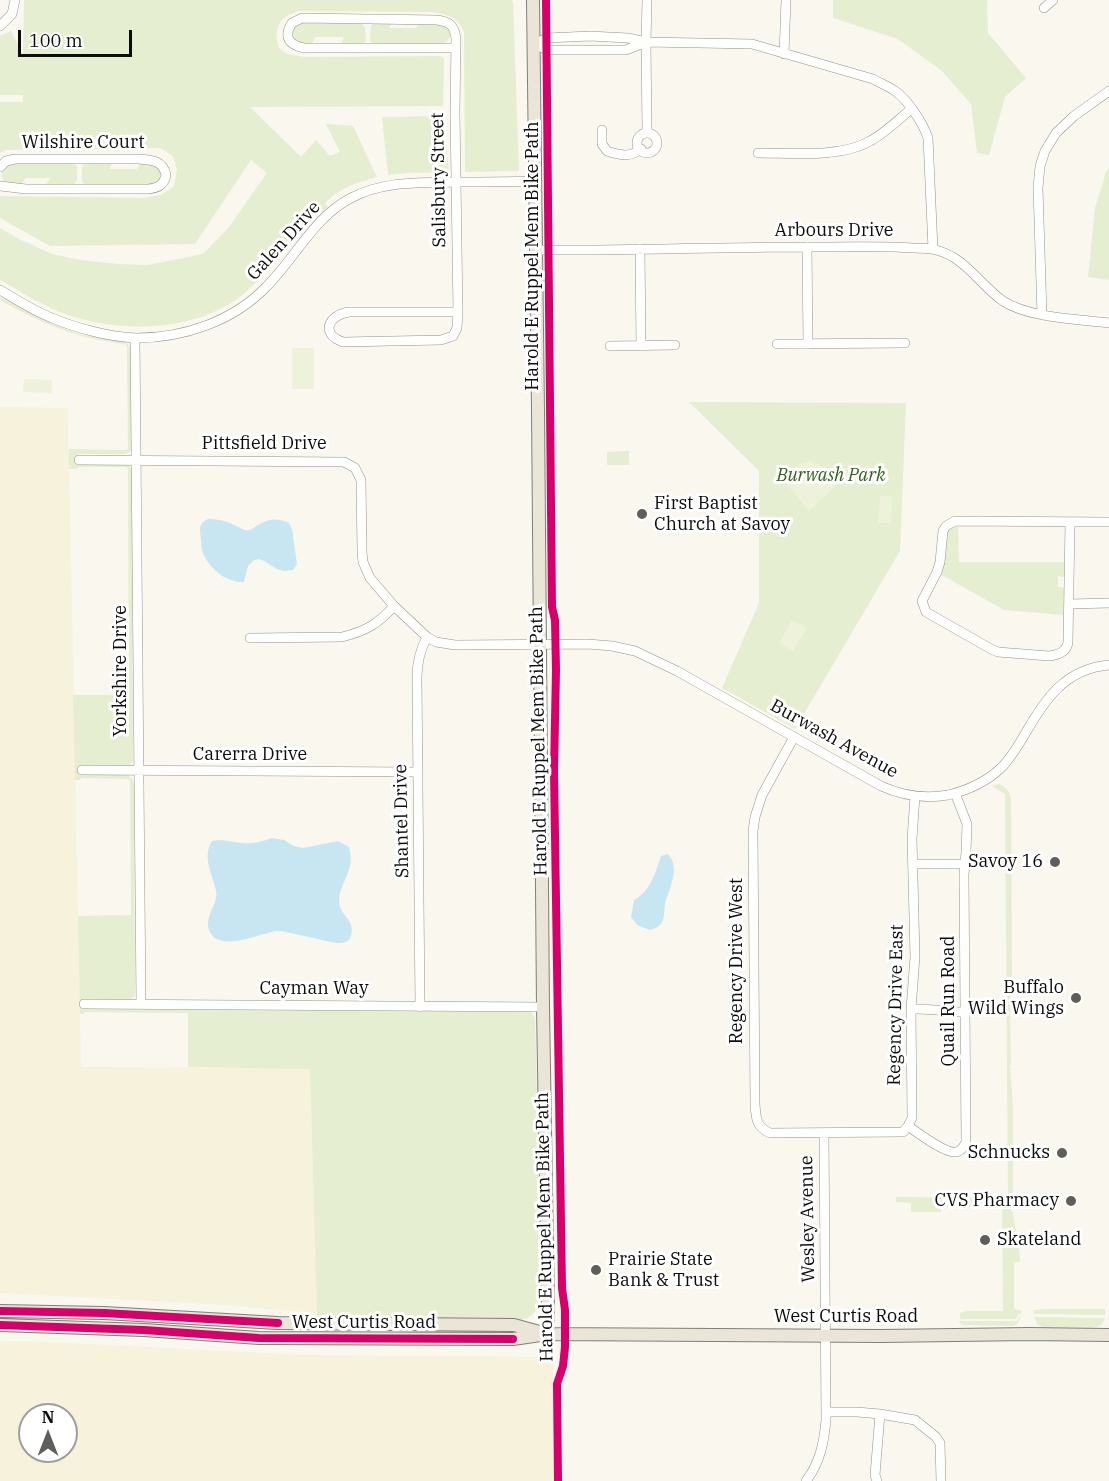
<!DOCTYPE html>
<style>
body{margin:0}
#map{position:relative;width:1109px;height:1481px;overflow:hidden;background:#faf7ef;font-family:"IBM Plex Serif",serif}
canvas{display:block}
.north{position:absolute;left:18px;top:1403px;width:60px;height:60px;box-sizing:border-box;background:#fff;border:2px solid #9e9e9e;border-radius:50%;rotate:0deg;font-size:16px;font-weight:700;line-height:24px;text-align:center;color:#0c0c0c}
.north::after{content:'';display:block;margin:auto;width:21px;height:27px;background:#5f5e5b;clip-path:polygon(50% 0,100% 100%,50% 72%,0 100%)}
.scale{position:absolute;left:18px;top:30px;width:114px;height:27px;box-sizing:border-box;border:3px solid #0c0c0c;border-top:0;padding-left:8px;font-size:18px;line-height:21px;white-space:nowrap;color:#0c0c0c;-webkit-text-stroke:4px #fff;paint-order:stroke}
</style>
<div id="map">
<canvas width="1109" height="1481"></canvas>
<div class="north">N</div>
<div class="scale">100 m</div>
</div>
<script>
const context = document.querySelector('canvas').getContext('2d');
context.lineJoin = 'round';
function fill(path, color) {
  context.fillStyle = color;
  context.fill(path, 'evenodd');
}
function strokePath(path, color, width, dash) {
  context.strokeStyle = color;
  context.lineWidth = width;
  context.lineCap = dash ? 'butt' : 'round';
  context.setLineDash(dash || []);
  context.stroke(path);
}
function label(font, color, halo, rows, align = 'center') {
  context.font = font + ' "IBM Plex Serif",serif';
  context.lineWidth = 6;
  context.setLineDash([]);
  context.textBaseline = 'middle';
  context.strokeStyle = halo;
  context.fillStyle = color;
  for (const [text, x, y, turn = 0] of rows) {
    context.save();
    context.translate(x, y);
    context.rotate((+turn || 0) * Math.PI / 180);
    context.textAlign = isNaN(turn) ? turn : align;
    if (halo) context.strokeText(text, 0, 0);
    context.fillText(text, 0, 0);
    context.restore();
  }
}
const farmland = new Path2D(`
 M0 407 68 408 81 1067 310 1068 317 1313 208 1304 0 1293Z
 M0 1341H27L304 1355 553 1357V1481H0ZM30 1415H66V1451H30Z`);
const green = new Path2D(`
 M24 0H511L513 2 519 171 465 172 464 32C456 15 450 16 432 12L299 11C279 17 273 27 279 48L287 54 305 57 440 56 444 58 443 106 250 107 301 157 316 140 330 156 340 152 326 124 353 126 377 177C357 182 340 188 325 203L328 207 317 216 314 214 310 217C303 227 295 236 287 246 282 253 277 261 271 268 262 278 251 287 241 296 192 333 120 333 65 314 42 305 21 292 0 280V228L19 239 52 254 79 260 119 264 148 265 203 254 229 227 267 173 251 160 195 244 50 246 0 218V196L142 198 161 195 174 186 177 170 173 156 160 148 6 150 0 153V102H23V95H0V36L11 31 23 55Z
 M833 0H987L988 33 1026 78 1005 97 989 155 977 153 971 104 942 71 898 39 833 18Z
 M299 21H360L365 27 366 41 361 45H341L344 37H315L311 45 298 43 291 37 292 27Z
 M375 21H393L389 28H416L421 21H437L449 29C452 37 449 40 443 44L375 45 370 41 371 26Z
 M443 116 449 172 406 173 388 175 382 117Z
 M71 161 77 166V181L73 186H46L50 178H25L21 186 7 184C0 179 0 169 6 164Z
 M87 161H113L109 169H137L141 161 158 166C162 177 163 178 153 185L87 186 82 182V166Z
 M1109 168V280L1088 277 1095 208 1106 172Z
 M0 297 41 319 79 334 125 342 129 345 131 351V451L125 454H78V463L129 465 132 471 133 760 131 764 129 765H81V775H127L132 778 134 784 135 993 134 997 130 999H84V1009L531 1012 535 1018V1022L538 1123 539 1303C535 1313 532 1317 522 1320L317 1318 310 1069 188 1067V1013L84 1012V1014H80L78 916 131 915 130 781 128 779 81 778 80 780H75L73 695H129L128 469 126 467H78L77 469H69V449L126 450 128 449 127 346 125 344C77 339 41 323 0 300Z
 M689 402 906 403 900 551 795 729 722 688 759 603V471Z
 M629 451V465H607V452Z
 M949 527H958L959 562H1064V577L1058 576V587L1064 588 1063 615 1004 610 942 575 945 532Z
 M999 784C1007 787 1010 792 1011 800L1012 986 1009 987V989L1011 990 1010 1016 1011 1065 1009 1066 1010 1067 1013 1107V1206L1011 1208V1211L1013 1212C1014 1224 1017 1234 1019 1245L1017 1246 1019 1247 1020 1260 1019 1262H1014V1309L1021 1310V1314H1018L1016 1319H960V1313L969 1310V1311H1003L1002 1207H941V1212H911V1203L896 1202V1197L1008 1198 1005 794 992 786Z
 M1046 1309H1105V1315L1034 1314V1310Z
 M1020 1316H1021L1018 1323 1013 1326 964 1325 961 1324 959 1321H1017Z
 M1034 1317 1105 1318 1101 1325 1096 1327H1043L1038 1325Z`);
const pitch = new Path2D(`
 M292 348H314V389H292Z
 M24 379 52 380V393L23 392Z
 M810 461C826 466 829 473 837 485L809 511 783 480 801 463Z
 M880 496H892L891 523H878Z
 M792 620 807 628 793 651 779 643Z`);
const water = new Path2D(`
 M208 519C219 519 227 521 236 526 237 526 244 530 245 530 251 532 256 525 262 523 271 518 280 519 289 523L292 529 297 564 293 570 284 571 277 569 264 561 259 559 254 560 248 566 244 582C226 583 209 568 203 553 201 549 201 543 201 539 200 529 198 524 208 519Z
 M272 838 284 840 294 846 303 848 338 841 349 847C350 853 352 860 350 866 348 877 338 890 339 902 340 916 356 920 351 936 349 943 342 943 336 943 322 940 309 937 295 934 289 933 283 931 277 931 260 933 218 954 209 930 204 916 219 904 216 890 212 874 202 857 212 841 225 839 230 842 242 843 253 844 261 842 272 838Z
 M668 854C681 868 669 889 665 904 664 911 665 921 659 926 656 928 653 929 650 930L637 925 631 917 634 900C651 891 655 873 661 856Z`);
const minor = new Path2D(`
 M647 0 646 42 647 133
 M1044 8 1053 0
 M0 26 12 14 15 0
 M534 44 547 38 590 36 628 38 646 42 752 44 873 79C880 83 888 86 895 91 908 100 923 123 928 138L933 249
 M534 44 547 50H626L646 42
 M455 48H304C289 45 283 37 292 23L302 18 437 20C450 22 454 25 456 38L455 113 458 312
 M784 54 786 0
 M602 130V144L607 151C619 155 630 158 641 149
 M637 143a10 10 0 1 1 20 0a10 10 0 1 1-20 0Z
 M758 153C791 153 841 158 870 141 885 133 898 120 911 109
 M0 167 6 161 15 159H139C151 160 163 160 166 175 164 185 158 188 148 189H26L0 186
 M807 247 808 344
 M640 249 641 346
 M536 250C635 251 733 246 831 247 859 247 886 246 913 248 920 248 929 248 936 250 965 257 980 285 1003 301 1029 318 1078 319 1109 323
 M0 290C17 300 34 311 52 318 76 328 109 337 136 338 184 338 234 321 267 286 296 257 314 217 351 198 383 181 418 183 453 182 480 182 507 182 534 181
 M349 312H458L457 328 453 336 441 340 343 342C320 334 328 315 349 312Z
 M1042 315 1038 188 1040 166 1045 151 1056 133 1074 116 1109 91
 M135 338 141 1004
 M777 344 905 343
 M610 346 675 345
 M79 460 344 462 355 468 361 480 362 552 363 562 370 578 394 606 427 637 436 642 455 645 588 644 612 646 635 651 677 671 881 786C903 796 925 799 948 795 969 790 986 782 1001 768 1011 758 1018 746 1025 734 1045 699 1065 669 1109 665
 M1070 522 1068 642C1067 652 1058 655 1049 656L998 652 991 649 926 612 922 601 937 572 940 562 943 531 946 526 955 521 1109 522
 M1070 604 1109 603
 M250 638 342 637C366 631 378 624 394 606
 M794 737 762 795 755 817 753 831 755 1104C756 1118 756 1127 770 1133L903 1132 908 1126 912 1118 911 1009 915 957 912 839 915 796
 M82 770 418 772
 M913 864H964
 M84 1004 543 1007
 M420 1007 417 677C417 662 420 650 427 637
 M911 1009C930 1008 947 1012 965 1012
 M908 1126C918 1133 946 1154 956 1152 962 1151 964 1146 966 1142L964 875 966 852 967 824 955 793
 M826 1412H857L880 1414 915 1420 936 1437 940 1443 941 1481
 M806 1481C820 1463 824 1442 826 1420L824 1133
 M877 1481 875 1475 880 1414`);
const major = new Path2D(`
 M533 0 538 410 543 1007 548 1310 547 1334
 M0 1311 104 1313 278 1323 514 1325 543 1333
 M0 1325 144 1330 259 1338 513 1339 547 1334 881 1336 1029 1334 1109 1335`);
const cycleway = new Path2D(`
 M546 0 552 607 555 620 556 670 554 771 562 1288 565 1310V1347L563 1366 557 1384 558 1481
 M0 1311 104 1313 278 1323
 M0 1325 144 1330 259 1338 513 1339`);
const markers = [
 [642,514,6,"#5f5e5b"],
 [1055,862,6,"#5f5e5b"],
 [1076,998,6,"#5f5e5b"],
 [1062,1153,6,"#5f5e5b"],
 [1071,1201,6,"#5f5e5b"],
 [985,1240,6,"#5f5e5b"],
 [596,1270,6,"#5f5e5b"]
];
const streetNames = [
 ["Wilshire Court",83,143],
 ["Salisbury Street",439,180,-91],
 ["Arbours Drive",834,231],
 ["Galen Drive",284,241,-48],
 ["Harold E Ruppel Mem Bike Path",533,256,-90],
 ["Pittsfield Drive",264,444],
 ["Yorkshire Drive",121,671,-90],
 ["Burwash Avenue",834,739,29],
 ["Harold E Ruppel Mem Bike Path",539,741,-91],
 ["Carerra Drive",250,755],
 ["Shantel Drive",402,821,-91],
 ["Regency Drive West",737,961,-90],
 ["Cayman Way",314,989],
 ["Quail Run Road",949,1001,-90],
 ["Regency Drive East",896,1005,-89],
 ["Wesley Avenue",808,1219,-91],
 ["Harold E Ruppel Mem Bike Path",545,1227,-91],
 ["West Curtis Road",846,1317],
 ["West Curtis Road",364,1323]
];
const parkNames = [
 ["Burwash Park",831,476]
];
const poiNames = [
 ["First Baptist",654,504,"left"],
 ["Church at Savoy",654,525,"left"],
 ["Savoy 16",1043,862],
 ["Buffalo",1064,988],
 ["Wild Wings",1064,1009],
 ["Schnucks",1050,1153],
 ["CVS Pharmacy",1059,1201],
 ["Skateland",997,1240,"left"],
 ["Prairie State",608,1260,"left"],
 ["Bank & Trust",608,1281,"left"]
];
fill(farmland, '#f6f2dc');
fill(green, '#e5eed0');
fill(pitch, '#eef2da');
fill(water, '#c8e6f2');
strokePath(minor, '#93928e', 10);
strokePath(major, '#807f7c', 14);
strokePath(minor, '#fefefd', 9);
strokePath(major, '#ebe5d8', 12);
strokePath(cycleway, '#d6006c', 8);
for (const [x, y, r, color] of markers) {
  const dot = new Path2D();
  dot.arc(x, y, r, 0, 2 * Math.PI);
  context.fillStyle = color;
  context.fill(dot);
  strokePath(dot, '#fff', 2);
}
label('18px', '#0c0c0c', '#fff', streetNames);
label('italic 18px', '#31601f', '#fff', parkNames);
label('18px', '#0c0c0c', '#fff', poiNames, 'right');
</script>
